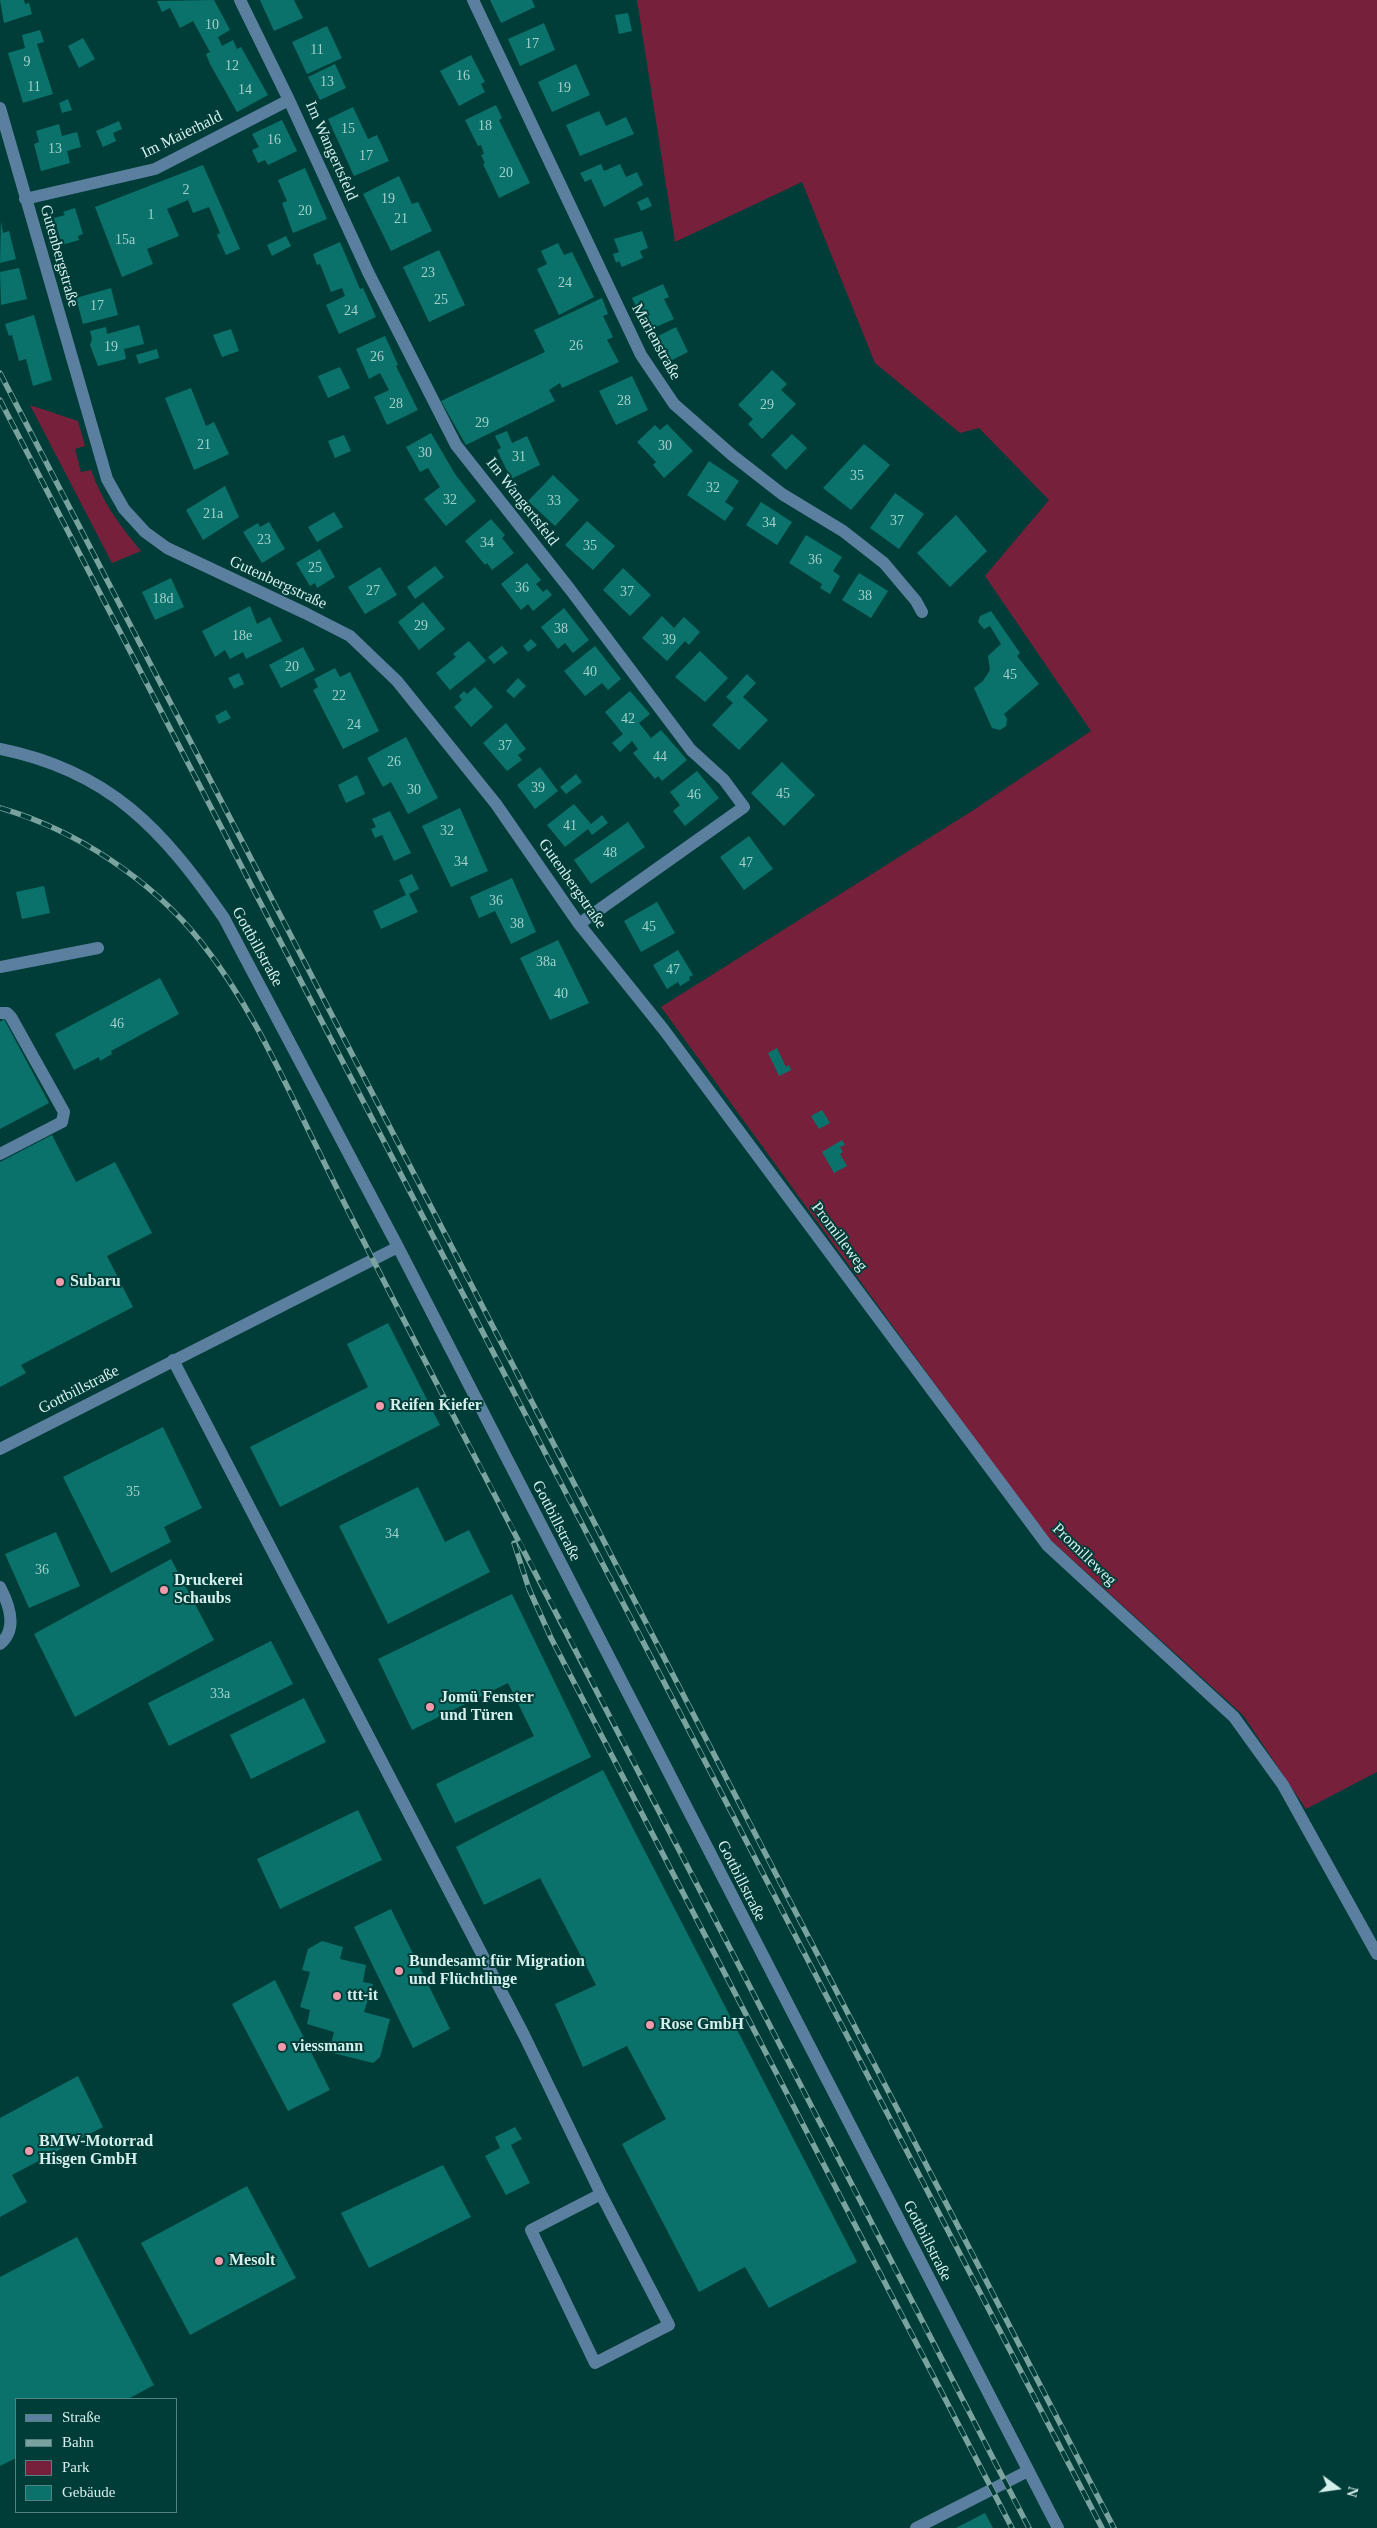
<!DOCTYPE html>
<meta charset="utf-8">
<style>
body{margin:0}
#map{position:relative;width:1377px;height:2528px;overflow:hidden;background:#003d38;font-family:"Times New Roman",serif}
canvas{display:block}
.legend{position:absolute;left:15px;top:2398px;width:162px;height:115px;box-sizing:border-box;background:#003d38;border:1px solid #558480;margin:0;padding:6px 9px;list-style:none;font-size:15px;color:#d5efec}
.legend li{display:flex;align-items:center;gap:10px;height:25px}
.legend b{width:25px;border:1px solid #558480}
.north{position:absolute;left:1312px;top:2463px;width:50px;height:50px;-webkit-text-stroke:4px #003d38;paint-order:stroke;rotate:104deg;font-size:14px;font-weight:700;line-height:20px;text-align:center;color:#d5efec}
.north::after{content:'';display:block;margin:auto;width:18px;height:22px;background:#d5efec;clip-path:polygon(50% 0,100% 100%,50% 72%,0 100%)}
</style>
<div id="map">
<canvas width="1377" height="2528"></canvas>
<ul class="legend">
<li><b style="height:6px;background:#5b7f9f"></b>Straße</li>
<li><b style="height:6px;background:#7aa39f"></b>Bahn</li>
<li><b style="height:14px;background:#77203b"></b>Park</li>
<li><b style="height:14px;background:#0a726a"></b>Gebäude</li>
</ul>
<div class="north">N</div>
</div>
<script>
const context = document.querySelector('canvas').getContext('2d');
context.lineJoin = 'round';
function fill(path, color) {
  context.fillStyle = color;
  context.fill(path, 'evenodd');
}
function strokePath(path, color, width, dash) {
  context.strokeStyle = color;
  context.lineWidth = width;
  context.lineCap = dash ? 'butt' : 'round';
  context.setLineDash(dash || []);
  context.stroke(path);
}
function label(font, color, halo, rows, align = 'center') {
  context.font = font + ' "Times New Roman",serif';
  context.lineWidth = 4;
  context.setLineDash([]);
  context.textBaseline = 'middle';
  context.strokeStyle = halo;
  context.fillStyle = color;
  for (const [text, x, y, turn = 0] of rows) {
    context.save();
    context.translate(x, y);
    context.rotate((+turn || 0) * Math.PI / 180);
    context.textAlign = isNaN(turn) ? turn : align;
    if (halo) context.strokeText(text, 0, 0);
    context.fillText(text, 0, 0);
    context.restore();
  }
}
const green = new Path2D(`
 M637 0H1377V1772L1306 1809 1243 1715 1044 1534 661 1007 972 811 1091 731 985 576 1049 500 979 428 960 433 875 363 802 182 675 242Z
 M30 405 78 421 85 446 75 449 81 472 91 470C102 501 119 525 141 551L112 563Z`);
const building = new Path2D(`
 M0 0H24L25 4 29 3 32 14 4 23Z
 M214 0 230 30 218 37 222 46 233 40 237 49 241 47 268 95 237 112 210 64 206 54 210 52 193 21 180 28 170 8 162 12 157 1Z
 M260 0H294L303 18 274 31Z
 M490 0H532L535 7 501 23Z
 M628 13 632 31 619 34 615 15Z
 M544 23 555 50 520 66 508 39Z
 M327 26 342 58 307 74 292 42Z
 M40 30 44 42 37 44 53 94 23 103 8 53 25 48 22 35Z
 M83 38 95 59 79 68 68 46Z
 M471 55 485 82 481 84 485 92 459 106 440 71Z
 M335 64 346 88 320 100 308 77Z
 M576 64 590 95 552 112 538 82Z
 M68 99 72 110 62 113 59 103Z
 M496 105 502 118 499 120 530 183 499 198 483 164 485 163 481 155 484 154 481 145 478 146 465 120Z
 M353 107 368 139 377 135 389 161 354 176 328 119Z
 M599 111 606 126 626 117 634 134 580 156 566 125Z
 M282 120 297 151 268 165 265 160 258 163 252 150 259 147 252 134Z
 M119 121 122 129 113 133 116 141 103 147 96 131Z
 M59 124 62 136 77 132 81 147 67 151 70 163 41 171 34 144 39 142 36 131Z
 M601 164 604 171 620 164 626 177 637 172 643 185 604 207 591 179 585 182 580 173Z
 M203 165 240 249 226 255 217 235 220 233 209 207 193 213 188 200 167 209 179 236 147 249 153 264 122 277 95 207Z
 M305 168 327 219 293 233 282 203 287 201 278 180Z
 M399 176 412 204 418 202 432 231 391 251 363 194Z
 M648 197 652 206 641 211 637 202Z
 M75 208 83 234 78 236 79 240 62 245 54 218 65 215 63 212Z
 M1 221 3 233 9 231 16 259 0 263Z
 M642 231 648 248 640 251 643 258 622 267 619 261 616 263 613 254 619 252 614 239Z
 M286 236 291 246 272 256 267 245Z
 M340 242 360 289 363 288 376 317 339 334 326 305 345 296 342 288 331 292 320 264 317 265 313 254Z
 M558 243 564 255 572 252 594 297 559 315 537 269 547 264 541 251Z
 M439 250 465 305 429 322 403 267Z
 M19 268 27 299 1 305 0 272Z
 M663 284 669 297 664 299 674 319 647 331 632 298Z
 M111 288 118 315 83 324 76 298Z
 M602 298 608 314 603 316 613 337 607 340 619 362 562 388 560 383 549 390 555 401 466 445 441 401 545 352 534 330Z
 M34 315 52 380 33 386 26 359 19 361 12 335 9 336 5 324Z
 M139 325 144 344 124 349 126 359 98 366 90 345 92 339 90 331 106 327 107 334Z
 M676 327 688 352 670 361 658 336Z
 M231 329 239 351 222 357 213 335Z
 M385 336 398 365 396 366 418 410 387 425 374 397 389 390 380 373 369 379 356 349Z
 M157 349 159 358 139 364 136 355Z
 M340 367 350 388 328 398 318 376Z
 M772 370 787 384 781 390 796 404 762 439 748 424 753 419 738 405Z
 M632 376 648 410 616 425 599 391Z
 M191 388 206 426 214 422 229 454 194 470 165 398Z
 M667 424 693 451 664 478 653 465 656 462 637 442 655 425 660 430Z
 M507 431 512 443 527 436 540 465 511 479 497 450 501 448 495 436Z
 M431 433 455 474 476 501 446 526 424 499 440 487 428 468 420 472 406 447Z
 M792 434 807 448 786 470 771 455Z
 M344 435 351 451 335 458 328 441Z
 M864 444 890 465 851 510 823 488Z
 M709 461 739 481 725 502 734 508 725 521 687 495Z
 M553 475 579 500 555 526 528 501Z
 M225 486 239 517 203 540 186 510Z
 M895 493 924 514 899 549 870 528Z
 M761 502 792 522 777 545 746 525Z
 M334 512 343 527 317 542 308 527Z
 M956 515 987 551 950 587 917 553Z
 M491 519 505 535 502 538 514 553 492 570 487 563 485 565 465 541Z
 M587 521 615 546 593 570 565 545Z
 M269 522 285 549 262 563 243 532 258 523 260 527Z
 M806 535 842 557 833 571 840 576 830 594 820 588 822 584 789 563Z
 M320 549 335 577 317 588 315 583 310 586 296 563Z
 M527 563 541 580 536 584 543 592 547 589 552 595 533 611 528 604 521 610 501 584Z
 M435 566 444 577 415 599 407 587Z
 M380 567 397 595 365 614 348 587Z
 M623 568 651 595 630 616 603 590Z
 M859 573 888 591 871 618 842 600Z
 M171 578 184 607 155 620 142 592Z
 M423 602 445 629 419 650 398 622Z
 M250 606 257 624 270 617 282 641 246 659 243 652 230 659 225 650 215 657 202 631Z
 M564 608 589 640 573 653 565 643 558 649 541 627Z
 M991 611 1020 653 1017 656 1039 684 1004 714 1007 719 1006 726 1000 730 992 728 974 688 983 681 990 670 988 656 1001 644 990 626 984 629 978 622 980 616Z
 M662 616 674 628 684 617 700 632 689 645 685 641 667 661 642 638Z
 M531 639 537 645 528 652 523 646Z
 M469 641 486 661 450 690 436 673 456 657 453 654Z
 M502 646 508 653 494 664 488 657Z
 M595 646 621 679 608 690 602 683 585 696 564 671Z
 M303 647 315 670 281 688 269 665Z
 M700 651 728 678 705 702 675 677Z
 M335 668 340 677 350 672 379 731 343 749 313 690 318 687 314 679Z
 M239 673 244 684 234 689 228 678Z
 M747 674 756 683 743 697 768 720 739 750 712 725 733 703 726 697Z
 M518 678 526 686 514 698 506 691Z
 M475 687 493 707 471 727 454 707 462 700 459 696 464 691 467 694Z
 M630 691 650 714 639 723 651 738 661 730 687 760 662 781 658 776 655 779 633 753 638 749 632 741 620 752 612 743 623 734 605 712Z
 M226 710 231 718 219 724 215 716Z
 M506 723 526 749 518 755 522 760 507 771 483 743Z
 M406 737 438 798 408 814 391 782 383 787 367 758Z
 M782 762 815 795 784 826 751 793Z
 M540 767 558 791 535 809 517 785Z
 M697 771 719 798 685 826 673 811 680 805 670 792Z
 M576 774 582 782 566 794 560 787Z
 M357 775 365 794 346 803 338 785Z
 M574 804 591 824 602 815 608 823 592 835 588 829 565 847 547 825Z
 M460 808 488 871 451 887 422 826Z
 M390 811 411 853 394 861 382 835 375 838 371 829 376 827 372 819Z
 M628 822 645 847 591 884 574 860Z
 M749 836 773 869 744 890 720 857Z
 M412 874 419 889 409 894 418 912 381 929 373 911 406 895 399 880Z
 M512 878 536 932 511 944 495 911 479 918 470 897Z
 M44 886 50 913 22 919 16 892Z
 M657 902 675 933 641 952 624 921Z
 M558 940 589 1003 550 1020 520 958Z
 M678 950 693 975 689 977 690 980 680 986 678 982 667 989 653 965Z
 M160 978 179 1014 111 1051 112 1054 100 1061 99 1057 74 1070 55 1034Z
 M4 1019 49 1103 0 1129V1022Z
 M777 1048 786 1067 789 1065 791 1070 779 1076 768 1053Z
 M822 1110 830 1123 819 1129 811 1116Z
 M52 1135 76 1182 115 1162 152 1233 107 1256 133 1307 21 1365 26 1373 0 1387V1162Z
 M842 1140 845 1145 840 1147 843 1152 840 1154 847 1166 834 1173 822 1152Z
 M388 1323 440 1425 280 1507 250 1447 368 1387 347 1344Z
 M163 1427 202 1508 164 1527 171 1542 111 1573 63 1477Z
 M418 1487 445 1542 469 1530 490 1572 388 1624 339 1526Z
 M56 1532 80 1586 29 1608 5 1554Z
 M171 1559 214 1640 75 1717 34 1634Z
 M512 1594 591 1757 455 1823 436 1784 534 1736 508 1683 412 1730 378 1659Z
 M271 1641 293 1684 169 1746 148 1703Z
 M304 1698 326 1742 251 1779 230 1735Z
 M603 1770 857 2262 769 2308 745 2267 699 2292 622 2144 666 2119 627 2046 583 2067 555 2004 596 1985 540 1878 484 1905 456 1847Z
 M358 1810 382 1860 280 1909 257 1859Z
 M391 1909 450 2029 413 2048 354 1927Z
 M322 1941 343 1947 340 1959 366 1965 363 1982 373 1984 364 2012 390 2019 380 2057 373 2063 329 2052 334 2032 307 2024 310 2010 300 2007 310 1972 302 1970 308 1949Z
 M275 1980 330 2090 288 2111 232 2004Z
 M78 2076 103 2127 12 2175 27 2202 0 2217V2118Z
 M515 2127 522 2139 511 2145 530 2183 506 2195 485 2156 500 2148 495 2137Z
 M443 2165 471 2217 369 2268 341 2213Z
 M247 2186 296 2278 190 2335 141 2243Z
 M77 2237 154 2385 128 2399H16V2458L0 2466V2277Z
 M985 2513 993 2528H956Z`);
const minor = new Path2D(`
 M240 0 289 100 368 272 456 445 569 588 691 750 724 780 744 807 579 924
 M473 0 641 355 674 404 732 455 782 494 843 531 884 563 916 601 922 612
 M0 108 107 479 124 509 145 532 167 548 305 613 350 636 397 681 496 804 579 924 664 1030 1047 1545 1234 1717 1283 1785 1377 1954
 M25 199 155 169 289 100
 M0 749C110 771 163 830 224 918L398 1247 1058 2528
 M0 967 98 948
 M0 1013H7L11 1017 64 1112 62 1122 0 1154
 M173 1360 524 2035 601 2194 669 2325 595 2363 531 2230 601 2194
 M0 1449 398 1247
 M0 1587C9 1604 18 1629 0 1644
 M916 2528 1028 2471`);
const rail = new Path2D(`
 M0 373 1114 2528
 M0 400 1102 2528
 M0 808C76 830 152 880 201 942 252 1006 285 1083 321 1156 363 1242 407 1326 451 1411 646 1782 836 2156 1029 2528
 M514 1543 529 1589 551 1638 1012 2528`);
const markers = [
 [60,1282,5,"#f29aac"],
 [380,1406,5,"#f29aac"],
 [164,1590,5,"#f29aac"],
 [430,1707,5,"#f29aac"],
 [399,1971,5,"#f29aac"],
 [337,1996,5,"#f29aac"],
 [650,2025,5,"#f29aac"],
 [282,2047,5,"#f29aac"],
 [29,2151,5,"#f29aac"],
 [219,2261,5,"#f29aac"]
];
const numberNames = [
 ["10",212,25],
 ["17",532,44],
 ["11",317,50],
 ["9",27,62],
 ["12",232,66],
 ["16",463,76],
 ["13",327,82],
 ["11",34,87],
 ["19",564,88],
 ["14",245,90],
 ["18",485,126],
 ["15",348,129],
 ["16",274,140],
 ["13",55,149],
 ["17",366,156],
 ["20",506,173],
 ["2",186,190],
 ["19",388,199],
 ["20",305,211],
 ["1",151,215],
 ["21",401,219],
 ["15a",125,240],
 ["23",428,273],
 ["24",565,283],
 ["25",441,300],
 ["17",97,306],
 ["24",351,311],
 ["26",576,346],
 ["19",111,347],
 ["26",377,357],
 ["28",624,401],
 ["28",396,404],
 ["29",767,405],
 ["29",482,423],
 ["21",204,445],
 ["30",665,446],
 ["30",425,453],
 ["31",519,457],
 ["35",857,476],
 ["32",713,488],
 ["32",450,500],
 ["33",554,501],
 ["21a",213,514],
 ["37",897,521],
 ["34",769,523],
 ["23",264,540],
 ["34",487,543],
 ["35",590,546],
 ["36",815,560],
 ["25",315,568],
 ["36",522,588],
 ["27",373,591],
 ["37",627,592],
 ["38",865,596],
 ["18d",163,599],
 ["29",421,626],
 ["38",561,629],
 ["18e",242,636],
 ["39",669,640],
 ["20",292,667],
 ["40",590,672],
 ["45",1010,675],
 ["22",339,696],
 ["42",628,719],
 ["24",354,725],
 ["37",505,746],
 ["44",660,757],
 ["26",394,762],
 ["39",538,788],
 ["30",414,790],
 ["45",783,794],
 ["46",694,795],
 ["41",570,826],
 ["32",447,831],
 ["48",610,853],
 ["34",461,862],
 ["47",746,863],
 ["36",496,901],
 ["38",517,924],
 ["45",649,927],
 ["38a",546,962],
 ["47",673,970],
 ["40",561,994],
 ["46",117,1024],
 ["35",133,1492],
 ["34",392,1534],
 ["36",42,1570],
 ["33a",220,1694]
];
const streetNames = [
 ["Im Maierhald",182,135,-26],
 ["Im Wangertsfeld",331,151,66],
 ["Gutenbergstraße",59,256,74],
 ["Marienstraße",656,342,61],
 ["Im Wangertsfeld",522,502,52],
 ["Gutenbergstraße",278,583,25],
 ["Gutenbergstraße",572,884,55],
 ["Gottbillstraße",257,947,61],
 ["Promilleweg",839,1237,53],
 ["Gottbillstraße",79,1390,-27],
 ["Gottbillstraße",556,1521,63],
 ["Promilleweg",1084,1555,44],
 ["Gottbillstraße",741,1881,63],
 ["Gottbillstraße",927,2241,63]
];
const poiNames = [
 ["Subaru",70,1282],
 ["Reifen Kiefer",390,1406],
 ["Druckerei",174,1581],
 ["Schaubs",174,1599],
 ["Jomü Fenster",440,1698],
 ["und Türen",440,1716],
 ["Bundesamt für Migration",409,1962],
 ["und Flüchtlinge",409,1980],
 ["ttt-it",347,1996],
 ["Rose GmbH",660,2025],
 ["viessmann",292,2047],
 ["BMW-Motorrad",39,2142],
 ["Hisgen GmbH",39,2160],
 ["Mesolt",229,2261]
];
fill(green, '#77203b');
fill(building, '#0a726a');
strokePath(minor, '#5b7f9f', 12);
strokePath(rail, '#7aa39f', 5.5);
strokePath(rail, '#003d38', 4, [11]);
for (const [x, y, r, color] of markers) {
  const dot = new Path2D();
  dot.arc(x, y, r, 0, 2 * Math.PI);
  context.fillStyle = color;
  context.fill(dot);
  strokePath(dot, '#003d38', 2);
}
label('14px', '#a2d0cc', null, numberNames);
label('16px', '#d5efec', '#003d38', streetNames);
label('bold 16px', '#d5efec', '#003d38', poiNames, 'left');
</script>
